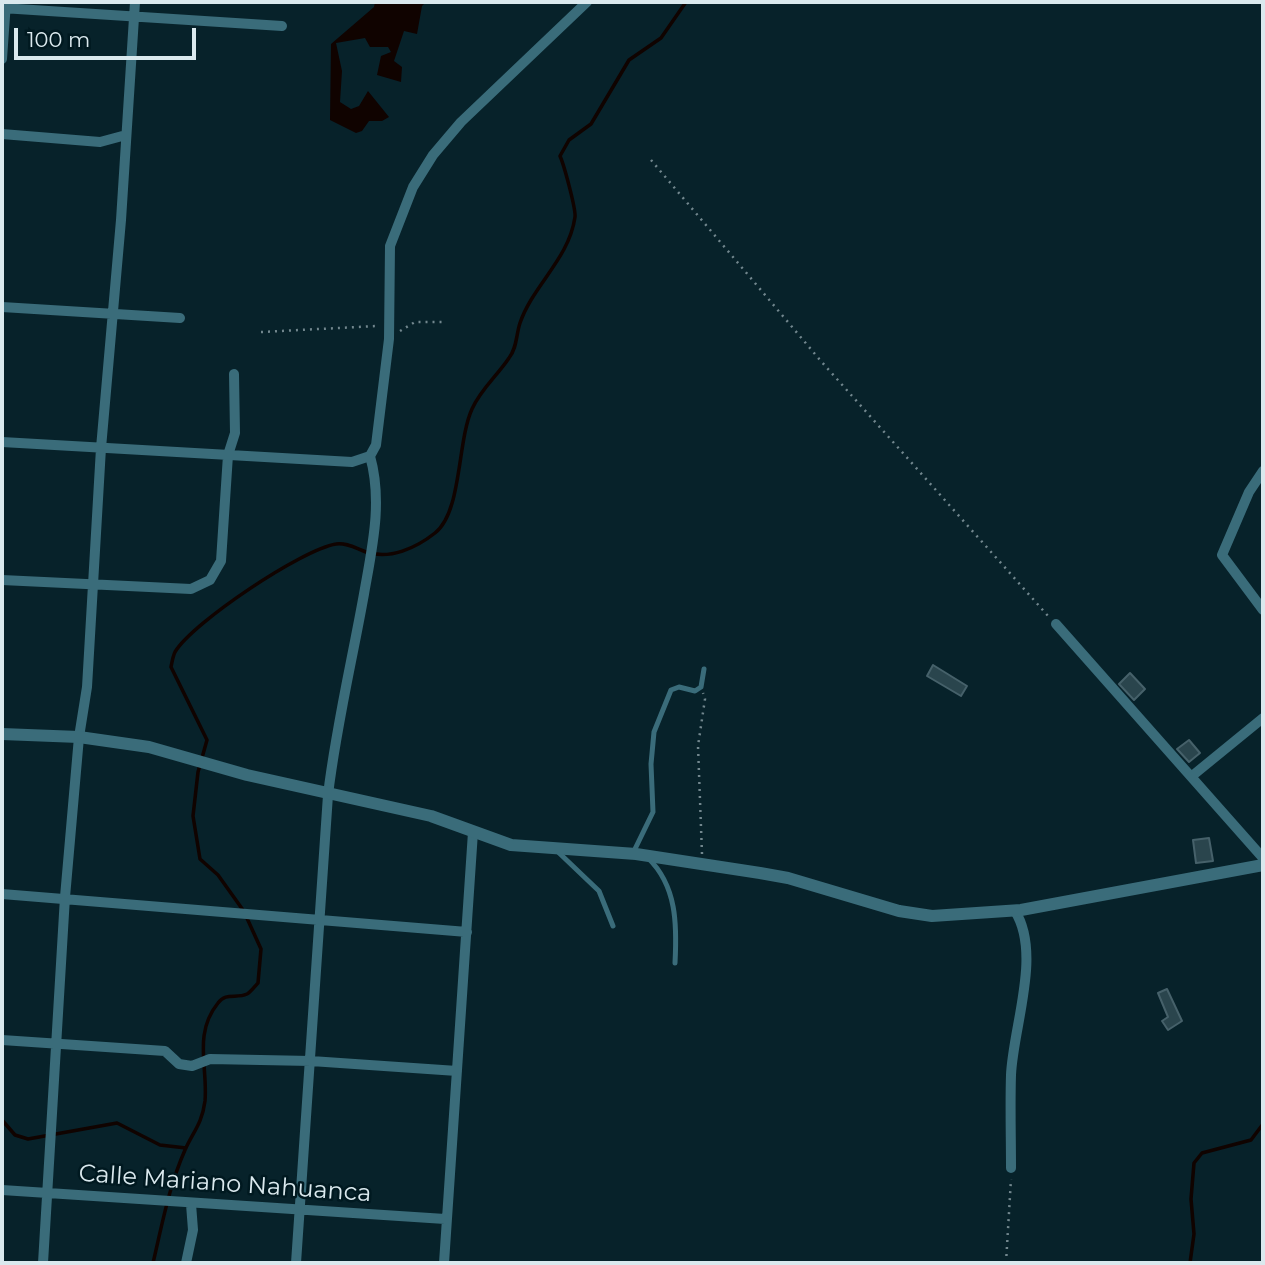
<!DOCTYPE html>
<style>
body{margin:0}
#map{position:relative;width:1265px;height:1265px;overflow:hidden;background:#07222a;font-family:Montserrat,sans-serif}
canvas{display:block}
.frame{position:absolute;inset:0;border:4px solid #dae9ee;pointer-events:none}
.scale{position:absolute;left:14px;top:28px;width:182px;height:32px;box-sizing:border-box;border:4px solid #dae9ee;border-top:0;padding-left:9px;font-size:21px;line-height:24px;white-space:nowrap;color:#dae9ee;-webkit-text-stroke:5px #001920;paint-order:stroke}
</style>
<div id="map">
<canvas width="1265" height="1265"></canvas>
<div class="frame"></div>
<div class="scale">100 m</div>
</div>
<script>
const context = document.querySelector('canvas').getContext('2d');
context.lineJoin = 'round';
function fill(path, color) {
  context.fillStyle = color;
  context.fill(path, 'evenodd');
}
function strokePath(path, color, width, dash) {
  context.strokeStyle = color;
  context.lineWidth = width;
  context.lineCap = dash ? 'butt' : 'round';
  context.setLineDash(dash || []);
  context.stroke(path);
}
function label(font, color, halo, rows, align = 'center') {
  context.font = font + ' Montserrat,sans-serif';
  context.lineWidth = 5;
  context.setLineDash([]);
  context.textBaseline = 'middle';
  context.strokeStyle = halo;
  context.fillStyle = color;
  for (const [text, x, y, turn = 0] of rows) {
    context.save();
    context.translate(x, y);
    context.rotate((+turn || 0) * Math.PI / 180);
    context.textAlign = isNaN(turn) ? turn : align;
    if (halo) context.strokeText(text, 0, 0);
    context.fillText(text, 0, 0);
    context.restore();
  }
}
const water = new Path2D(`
 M375 2H426L422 6 417 34 404 31 394 61 402 67 401 82 377 75 381 56 391 52 388 47H370L365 38 336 43 342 71 340 102 351 109 359 106 368 91 389 117 382 121H369L362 131 356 133 330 120 331 44 374 7Z`);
const stream = new Path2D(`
 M243 910 218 875 200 859 193 816 198 772 207 740 171 667C172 662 173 656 175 652 193 622 303 549 336 544 346 542 357 549 366 552 390 560 416 548 435 533 462 512 457 442 472 409 481 389 497 376 509 358 517 348 516 335 520 323 533 285 569 259 575 217 576 209 564 165 560 156L569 140 591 124 629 60 661 38 686 2
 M2 1120 15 1135 28 1139 117 1123 160 1145 186 1148
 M153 1263C162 1225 169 1186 185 1150 193 1132 202 1124 205 1101 208 1067 193 1034 218 1003 226 992 236 999 247 994 251 992 255 986 258 983L261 949 246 916
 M1190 1263 1194 1234 1191 1199 1194 1163 1202 1153 1251 1140 1263 1124`);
const building = new Path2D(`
 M933 665 967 686 961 696 927 676Z
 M1130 673 1145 689 1134 700 1119 684Z
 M1189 740 1200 753 1189 762 1177 749Z
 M1209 838 1213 861 1196 863 1193 840Z
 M1167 989 1182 1021 1168 1030 1162 1021 1168 1017 1158 993Z`);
const path = new Path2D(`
 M651 160 820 360 1049 617
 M400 331 415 322H442
 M261 332 377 326
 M702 854 698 746 705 699 703 693
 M1006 1263 1011 1179`);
const service = new Path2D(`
 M556 850 599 891 613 926
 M634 851 653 812 651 764 654 732 671 690 679 687 695 691 701 687 704 669
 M648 858C677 886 677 925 675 963`);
const minor = new Path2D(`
 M2 8 282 26
 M2 59 6 2
 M2 134 100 142 126 135
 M2 307 180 318
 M2 442 352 462 370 456 376 445 389 339 390 246 413 187 433 155 461 122 587 2
 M1263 471 1249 492 1222 555 1263 610
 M2 580 191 589 210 580 221 561 228 455 235 433 234 374
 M1056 624 1263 858
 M1192 776 1263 718
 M2 894 467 932
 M2 1040 165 1051 179 1064 192 1066 210 1059 311 1061 457 1071
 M1011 1168C1011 1137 1010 1106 1011 1075 1013 1027 1042 954 1015 911
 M2 1190 445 1219
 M43 1263 65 897 79 737 87 687 101 448 121 220 135 2
 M186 1263 193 1230 191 1204
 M296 1263 328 795C336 727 352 661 364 594 372 548 383 502 370 456
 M444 1263 473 832`);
const tertiary = new Path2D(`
 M2 734 79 737 149 747 247 775 431 816 511 845 636 854 760 873 788 878 899 911 932 916 1021 910 1263 865`);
const streetNames = [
 ["Calle Mariano Nahuanca",225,1184,4]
];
fill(water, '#100300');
strokePath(stream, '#100300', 3.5);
fill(building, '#2a454d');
strokePath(building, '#46616a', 2);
strokePath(path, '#72878e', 2.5, [2, 5]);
strokePath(service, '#3a6c7a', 5);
strokePath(minor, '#3a6c7a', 10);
strokePath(tertiary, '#3a6c7a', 12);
label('24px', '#dae9ee', '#001920', streetNames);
</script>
